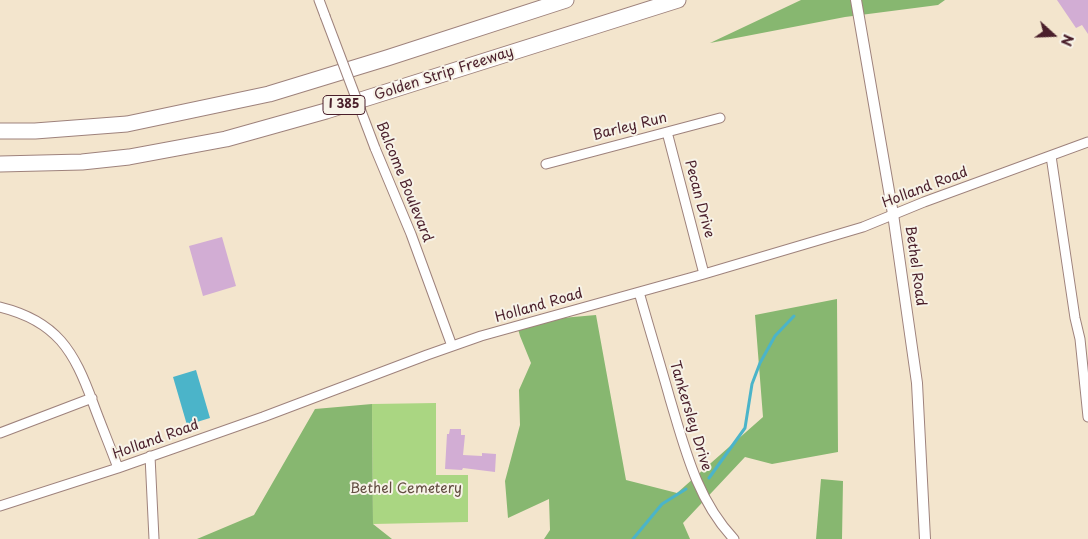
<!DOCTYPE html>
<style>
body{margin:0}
#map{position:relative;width:1088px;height:539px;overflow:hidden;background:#f3e5cd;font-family:"Playpen Sans",sans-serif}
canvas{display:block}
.north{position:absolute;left:1028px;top:10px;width:50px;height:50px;-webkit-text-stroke:4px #f7f3e8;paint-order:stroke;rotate:110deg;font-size:14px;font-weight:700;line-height:20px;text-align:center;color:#4a1f2b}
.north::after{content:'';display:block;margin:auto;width:18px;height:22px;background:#4a1f2b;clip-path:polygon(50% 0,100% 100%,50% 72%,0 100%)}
</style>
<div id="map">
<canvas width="1088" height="539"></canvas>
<div class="north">N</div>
</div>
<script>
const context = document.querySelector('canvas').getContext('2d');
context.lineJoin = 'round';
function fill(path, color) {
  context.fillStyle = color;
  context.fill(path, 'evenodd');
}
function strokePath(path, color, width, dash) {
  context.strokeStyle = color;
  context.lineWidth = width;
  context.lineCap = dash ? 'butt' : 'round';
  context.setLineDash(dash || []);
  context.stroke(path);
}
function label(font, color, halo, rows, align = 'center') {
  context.font = font + ' "Playpen Sans",sans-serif';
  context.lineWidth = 4;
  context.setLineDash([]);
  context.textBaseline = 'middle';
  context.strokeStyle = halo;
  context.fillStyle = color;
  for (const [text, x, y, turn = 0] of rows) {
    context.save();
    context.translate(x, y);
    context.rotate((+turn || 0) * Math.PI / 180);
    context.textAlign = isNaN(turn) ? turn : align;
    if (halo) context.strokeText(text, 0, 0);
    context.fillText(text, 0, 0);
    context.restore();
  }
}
const green = new Path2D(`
 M436 403V475H468V522L373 524 372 404Z`);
const forest = new Path2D(`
 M801 0H945L938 5 845 17 710 43Z
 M837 299 838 452 772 464 745 457 683 523 690 539H544L550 530 549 499 508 518 505 481 520 425 519 390 531 363 520 336 516 322 596 315 626 480 677 493 763 417 755 315Z
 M372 404 373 524 392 539H197L254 515 315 409Z
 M821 479 843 481 842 539H816Z`);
const water = new Path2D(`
 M196 370 210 418 187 425 173 377Z`);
const stream = new Path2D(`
 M709 478 745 428 752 384 760 363 775 336 794 316
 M633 539 662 504 686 489`);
const building = new Path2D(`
 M1057 0H1088V34L1082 25 1076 28Z
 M222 237 236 286 203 296 189 246Z
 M450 429H461V435H465L463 455 482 456V453L496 454 495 472 463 468 462 470 445 469 447 434H449Z`);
const minor = new Path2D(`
 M319 0 325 16
 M667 132 704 274
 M375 148 411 234 452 346
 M1051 156 1075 318 1080 339 1088 417
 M546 164 720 118
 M639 292C649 328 660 363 670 399 685 449 697 500 734 539
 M0 307C57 321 74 351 93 403 101 425 110 446 118 468
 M0 433 92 398
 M150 456 154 539
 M0 506 118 468 263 417 427 355 481 336 704 274 863 227 924 202 1088 142`);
const tertiary = new Path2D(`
 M856 0 893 214 917 383 925 539`);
const motorway = new Path2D(`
 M0 131H35L127 124 269 94 387 58 566 0
 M0 164 82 162 129 157 226 139 326 111 678 0`);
const minorBridge = new Path2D(`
 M325 16 375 148`);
const shields = [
 [344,105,42]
];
const shieldNames = [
 ["I 385",344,105]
];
const streetNames = [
 ["Golden Strip Freeway",444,74,-18],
 ["Barley Run",630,127,-14],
 ["Balcome Boulevard",404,182,68],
 ["Holland Road",925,188,-21],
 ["Pecan Drive",699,199,75],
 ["Bethel Road",915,266,82],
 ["Holland Road",539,306,-16],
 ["Tankersley Drive",690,416,73],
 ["Holland Road",156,440,-20]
];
const parkNames = [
 ["Bethel Cemetery",406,489]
];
fill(green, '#aad682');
fill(forest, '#87b770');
fill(water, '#4bb4c9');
strokePath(stream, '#4bb4c9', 3);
fill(building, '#d2add4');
strokePath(minor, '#9e827c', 11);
strokePath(tertiary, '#9e827c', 12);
strokePath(motorway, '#9e827c', 17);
strokePath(minor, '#fff', 9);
strokePath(tertiary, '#fff', 10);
strokePath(motorway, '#fff', 15);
strokePath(minorBridge, '#9e827c', 11, []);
strokePath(minorBridge, '#fff', 9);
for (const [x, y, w] of shields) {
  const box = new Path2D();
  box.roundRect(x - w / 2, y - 9.5, w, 19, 4);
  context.fillStyle = '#f7f3e8';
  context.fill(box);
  strokePath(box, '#4a1f2b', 1);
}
label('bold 12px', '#4a1f2b', null, shieldNames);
label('14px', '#4a1f2b', '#f7f3e8', streetNames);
label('14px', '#624d41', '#f7f3e8', parkNames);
</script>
